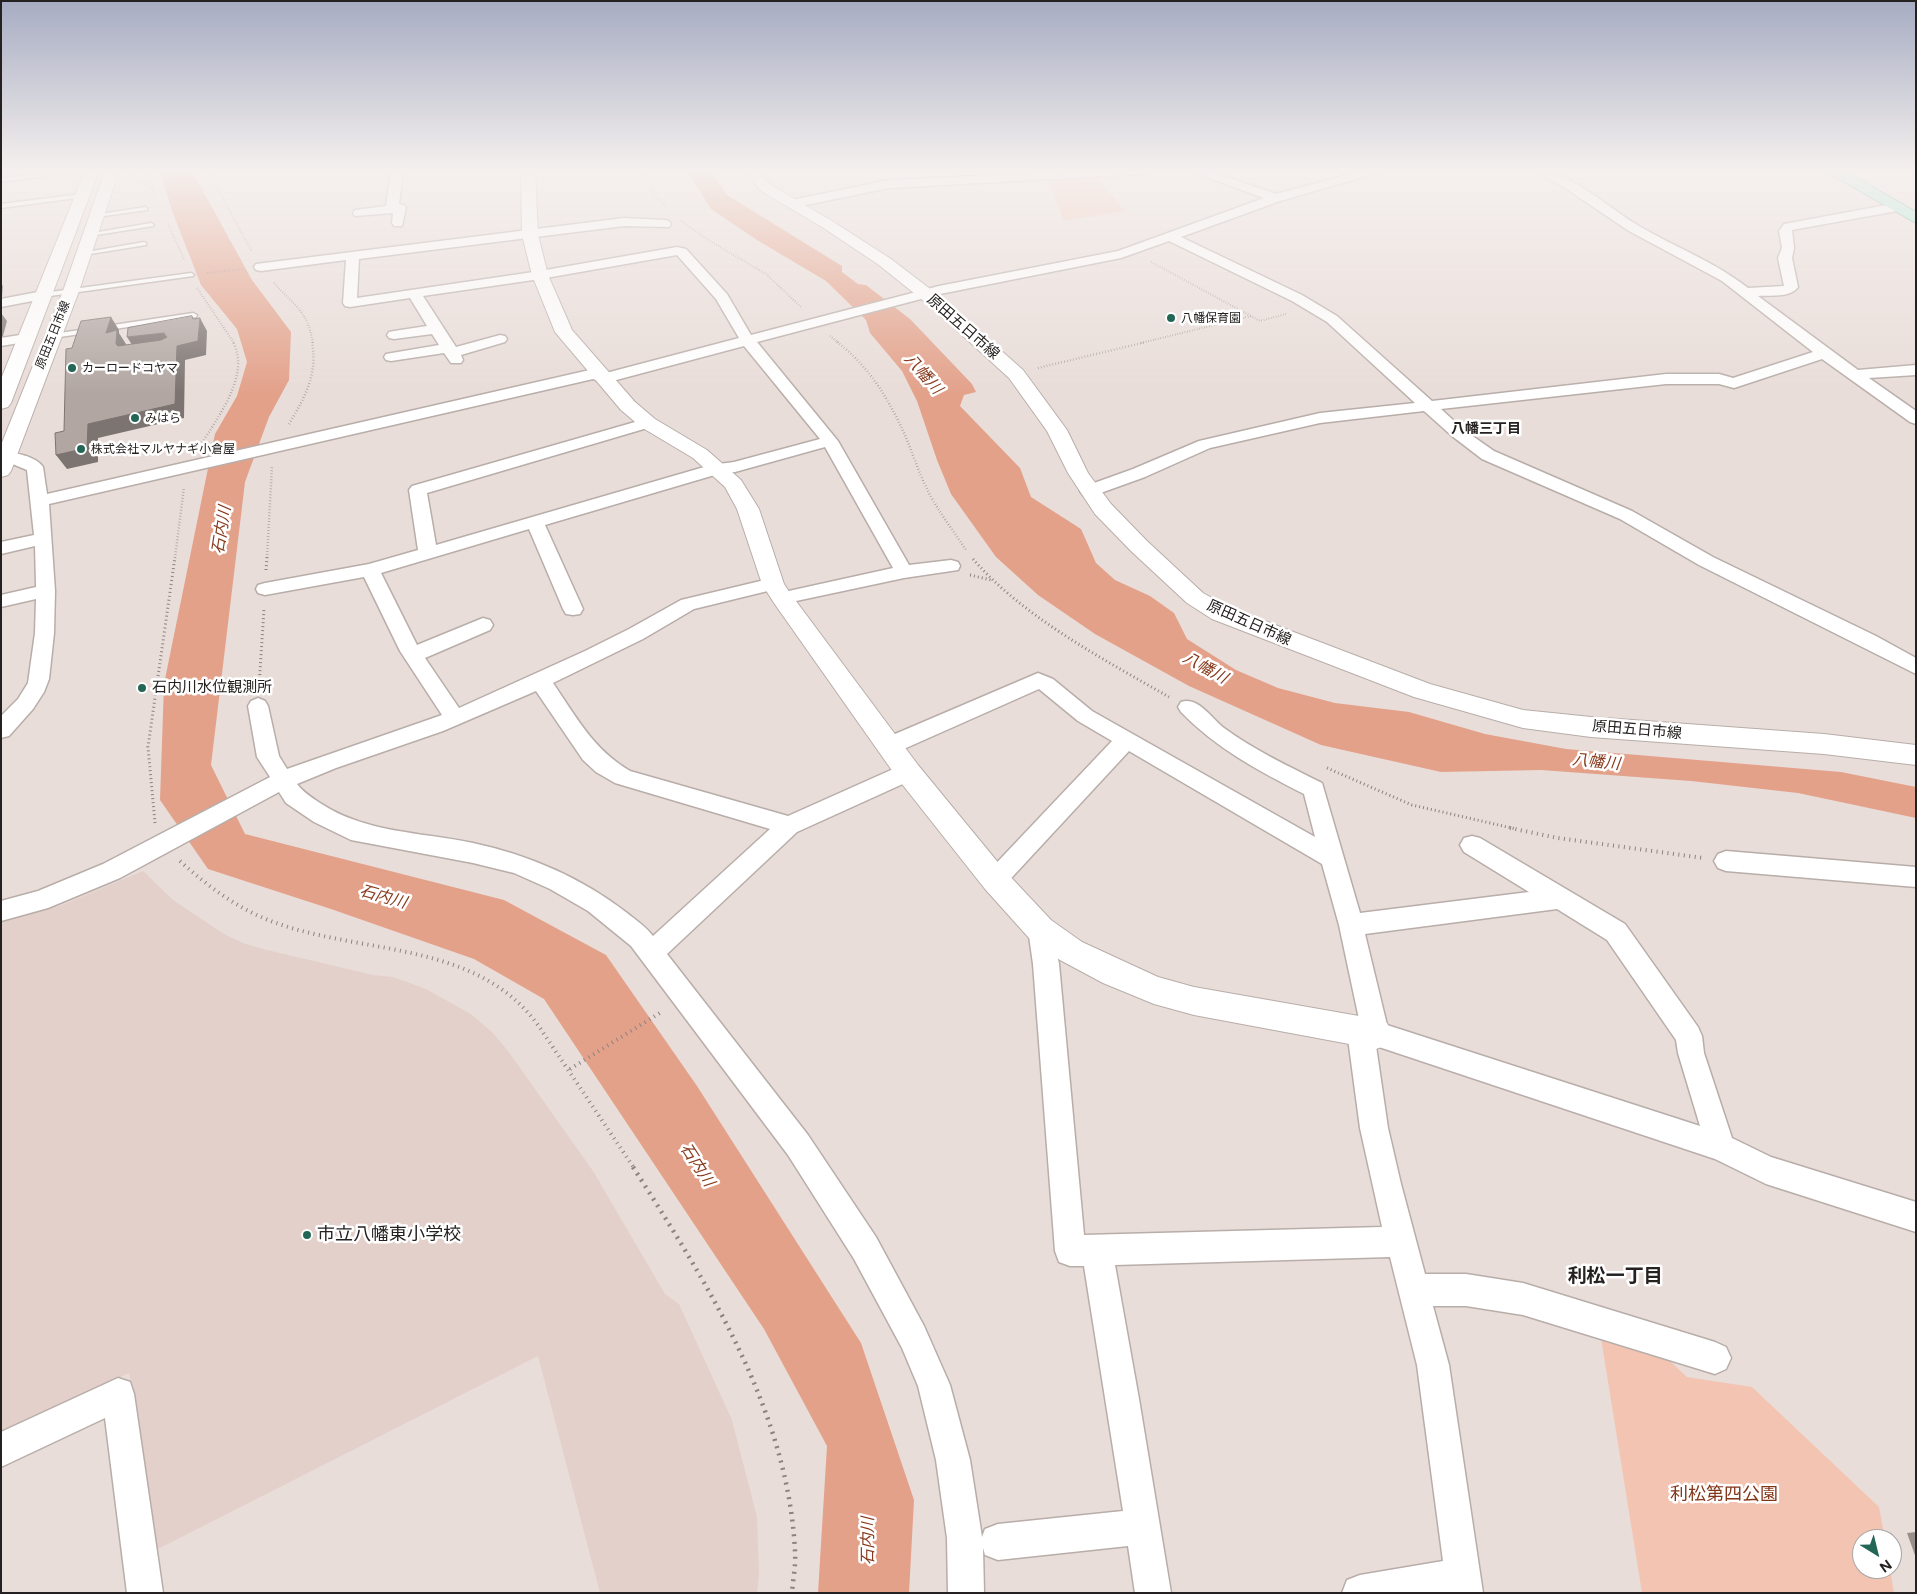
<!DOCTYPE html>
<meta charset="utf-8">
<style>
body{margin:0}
#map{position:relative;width:1917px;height:1594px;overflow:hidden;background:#e9ddd9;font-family:Figtree,sans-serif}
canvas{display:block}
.frame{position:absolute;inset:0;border:2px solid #252120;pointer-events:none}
.north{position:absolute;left:1852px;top:1529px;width:50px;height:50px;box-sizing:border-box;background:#fff;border:1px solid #a8a6a6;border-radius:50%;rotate:144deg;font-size:14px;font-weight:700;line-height:20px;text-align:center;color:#252120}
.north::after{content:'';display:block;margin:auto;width:18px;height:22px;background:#236656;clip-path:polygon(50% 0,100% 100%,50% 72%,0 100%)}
</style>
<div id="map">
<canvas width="1917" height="1594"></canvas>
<div class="frame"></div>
<div class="north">N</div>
</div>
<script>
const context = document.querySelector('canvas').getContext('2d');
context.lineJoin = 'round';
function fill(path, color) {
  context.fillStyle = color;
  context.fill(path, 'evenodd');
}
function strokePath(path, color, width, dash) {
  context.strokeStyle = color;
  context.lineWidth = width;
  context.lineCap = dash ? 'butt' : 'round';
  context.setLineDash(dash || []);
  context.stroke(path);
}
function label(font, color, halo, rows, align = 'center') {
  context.font = font + ' Figtree,"Noto Sans JP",sans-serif';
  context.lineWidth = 5;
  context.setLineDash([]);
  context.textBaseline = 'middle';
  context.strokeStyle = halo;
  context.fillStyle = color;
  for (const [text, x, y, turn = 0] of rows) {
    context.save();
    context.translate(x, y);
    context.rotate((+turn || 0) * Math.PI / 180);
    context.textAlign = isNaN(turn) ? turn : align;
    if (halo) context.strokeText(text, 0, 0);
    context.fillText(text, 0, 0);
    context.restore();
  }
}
const built = new Path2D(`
 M143 871 173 900 224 934 243 943 263 949 373 975 393 977 426 989 471 1014 493 1033 508 1051 593 1171 665 1294 679 1304 732 1420 757 1517 759 1574 757 1593H600L538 1356 156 1550 129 1373 1 1432V922L62 905Z`);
const green = new Path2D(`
 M1095 176 1125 211 1064 221 1048 179Z
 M1601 1338 1669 1360 1687 1377 1752 1387 1879 1507 1885 1539H1862V1569H1890L1894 1593H1642Z`);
const forest = new Path2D(`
 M159 171H192L252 280 291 332 289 380 269 417 245 482 211 765 245 834 504 900 606 955 697 1086 861 1343 914 1500 909 1593H818L827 1446 764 1329 544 999 474 959 331 909 208 869 160 800 164 684 215 434 237 396 247 362 237 329 201 285 174 216Z
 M687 171H711L727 195 842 266V272L858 284 866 285 910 319 972 384 976 392 964 395 960 406 1020 468 1031 497 1081 529 1096 563 1115 580 1150 596 1174 613 1187 639 1236 670 1278 688 1335 703 1409 712 1485 734 1566 749 1841 772 1916 787V818L1798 793 1691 781 1541 770 1441 772 1321 745 1189 686 1095 634 1038 595 996 557 951 494 937 460 917 401 902 371 870 333 866 320 826 281 757 240 711 209Z`);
const pathFar4 = new Path2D(`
 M147 171 155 196
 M208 171 252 252
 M640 171 657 198 666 206
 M132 174 140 182 151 188
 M681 221 710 241 766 274 801 307
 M168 224 184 259
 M1151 262 1251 316
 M207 273 243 269
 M274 283C294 306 307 309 313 343
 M197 288 234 343
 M830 336 839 343
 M1141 343 1251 316 1260 321 1286 314`);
const pathFar3 = new Path2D(`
 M837 342C868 365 888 398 904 433 912 451 918 471 927 489 937 510 953 530 966 550
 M1038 368 1146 342
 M289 424C305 397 318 374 312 342
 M201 445C217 417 251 376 233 342
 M175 558 184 487
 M267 558 272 466`);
const pathFar2 = new Path2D(`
 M973 559C1023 617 1103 659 1169 697
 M266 570 267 557
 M970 575 991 580
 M259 687 264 609
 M1327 768 1412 805 1516 829
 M155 823 148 747 175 557`);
const pathFar1 = new Path2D(`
 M1510 828 1558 838 1703 858
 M180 861C211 889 242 912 282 925 369 954 478 943 538 1025L634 1168
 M570 1069 663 1011`);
const path = new Path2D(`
 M633 1167C707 1283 788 1410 795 1551 796 1565 793 1579 792 1593`);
const service = new Path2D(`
 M73 171H88L1 182V178Z
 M82 194 84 195V197L1 208V204Z
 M145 207 147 208V210L97 217 94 215Z
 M151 223 154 225 153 226 90 236 87 234Z
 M144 242 146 243V245L84 255 81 253Z
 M191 273 194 275 193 276 43 297 40 295 43 293Z
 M193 313 197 315 196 317 53 338 49 336 53 334Z`);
const minor = new Path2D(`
 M391 171H403L399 204 404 205 406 208 402 226H394L392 223 393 213 355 216 353 213 355 210 386 206Z
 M1085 171H1152L1146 174 889 188 791 208 785 204 787 201 889 180Z
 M1193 171H1209L1276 194 1362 171H1379L1377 173 1280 201 1181 237 1302 295 1337 316 1432 401 1666 374H1719L1733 378 1813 352 1722 281 1629 231 1565 188 1538 173 1536 171C1572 171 1609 209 1639 226 1675 247 1715 262 1748 288L1784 286 1778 258 1782 248 1779 231 1784 224 1897 203 1901 204 1903 207 1897 211 1792 230 1794 248 1792 258 1798 287C1790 298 1771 295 1758 296L1858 370 1916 365V375L1869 378 1916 411V424L1910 422 1822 359 1734 388 1719 384H1666L1441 409 1464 430 1494 451 1632 511 1713 557 1876 636 1916 658V674L1699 565 1620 519 1482 459 1452 436 1424 411 1320 423 1210 448 1145 477 1095 495 1089 496 1083 495 1080 491 1083 487 1133 469 1199 441 1320 413 1415 403 1327 322 1292 301 1169 241 1121 258 940 294 757 342 838 441 909 565 951 560 958 562 960 566 958 570 904 578 782 604 775 602 772 598 775 594 893 568 825 447 735 472 718 474 545 525 583 609 580 614 573 615 566 614 563 609 529 529 381 573 417 645 483 618 490 620 493 625 490 630 425 658 459 708 585 651 629 629 681 600 773 578 780 580 782 584 780 588 694 609 643 639 553 683C577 718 593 749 630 771L788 816 900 766 908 764 916 766 919 772 916 778 797 832 667 954 808 1135 876 1237 924 1326 950 1385 970 1460 982 1537 985 1529 998 1524 1123 1511 1084 1266H1070L1059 1262 1055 1251 1033 964 1028 929 1031 921 1040 918 1049 921 1052 929 1059 964 1084 1235 1382 1227 1360 1128 1347 1031 1351 1022 1359 1019 1339 925 1322 864 1129 751 1003 887 995 890 987 887 983 880 987 873 1112 741 1078 721 1039 689 897 752 889 754 881 752 878 746 881 740 1038 673 1053 679 1092 711 1315 837 1304 794C1259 771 1217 749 1181 712L1178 707 1181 702C1198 696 1211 718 1224 728 1254 750 1288 766 1322 783L1360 913 1529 892 1464 852 1460 845 1464 838 1472 836 1480 838 1625 924 1698 1027 1702 1036 1704 1053 1732 1138 1771 1157 1916 1202V1232L1766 1184 1715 1159 1376 1046 1388 1128 1401 1184 1425 1274H1466L1523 1283 1715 1342 1726 1347 1731 1358 1726 1369 1715 1374 1523 1315 1466 1306H1433L1449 1365 1483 1593H1342L1347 1580 1360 1575 1443 1561 1417 1365 1390 1257 1115 1265 1139 1399 1171 1593H1135L1128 1546 998 1560 985 1555 983 1548 984 1593H948L947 1538 936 1460 918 1386 902 1348 854 1259 788 1155 631 946 588 911 550 889 514 873 473 863 351 840 314 822 286 803 279 792 120 878 48 908 1 921V901L38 891 103 864 270 777 257 757 248 706 251 701 258 698 265 701 268 706 279 756 287 769 442 715 400 651 364 577 265 595 258 593 256 589 258 585 265 583 369 564 418 550 409 490 412 486 642 420H654L656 423 654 426 427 493 436 545 711 465 734 462 820 439 744 346 605 383 593 379 49 504 55 591 54 633 49 679 44 692 33 709 9 736 1 738V716L18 699 28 683 35 633 36 599 1 607V595L36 587V585L35 546 1 554V542L34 535 27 470 10 463 1 462V452C14 452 36 456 43 467L47 494 594 369 606 373 739 338 716 299 677 255 540 279 423 296 456 347 500 335 505 336 507 339 505 342 461 355 463 360 461 363H451L444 353 391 361 386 360 384 357 386 354 439 345 432 334 394 339 389 338 387 335 389 332 394 331 427 326 410 298 350 307 345 306 343 303 346 260 261 271 256 270 254 267 256 264 624 218 665 220 669 221 671 224 669 227 624 226 359 259 357 298 540 271 677 247 686 249 727 294 751 335 939 286 1118 251 1264 198 1195 173ZM536 691 583 760 596 772 615 783 770 829 653 936C646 927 636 920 627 913 582 878 529 855 473 843 421 832 365 833 320 803 311 797 303 792 297 784L336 768 443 731ZM1557 909 1607 940 1676 1040 1678 1053 1700 1126 1387 1025 1365 934Z
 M43 291 48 292 50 295 48 298 1 307V299Z
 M26 334 31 335 33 338 31 341 1 346V338Z
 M1726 851 1916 867V887L1726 871 1718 868 1714 861 1718 854Z
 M118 1378 130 1382 134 1394 163 1593H127L105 1418 1 1467V1432Z`);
const tertiary = new Path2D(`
 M521 171H535L538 235 548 275 572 330 635 402 655 419 707 450 741 480 759 509 784 584 790 593 918 765 1005 871 1051 920 1082 942 1158 977 1194 987 1376 1019 1387 1023 1392 1034 1387 1045 1376 1049 1194 1015 1154 1004 1103 983 1060 960 1029 938 985 889 898 779 774 603 762 584 737 509 725 487 693 458 641 427 621 410 555 332 532 275 522 235Z`);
const secondary = new Path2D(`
 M85 171H99L11 403 8 407 1 409V379Z
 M105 171H119L79 291 11 471 8 475 1 477V445L63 291Z
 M744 171H758L771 185 832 221 891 259 942 298 1023 370 1067 430 1088 473 1111 504 1147 541 1203 593 1228 607 1430 684 1523 710 1591 717 1824 734 1916 745V765L1824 754 1591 737 1523 728 1414 697 1212 619 1187 603 1131 551 1095 514 1068 473 1047 431 1009 378 930 306 879 265 822 227 761 191Z`);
const primary = new Path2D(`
 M1828 171H1845L1916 212V223L1830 174Z`);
const wall = new Path2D(`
 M1916 1532V1558L1907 1533Z`);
const shadedWall = new Path2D(`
 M1 283 3 286 2 297 1 298Z
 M1 308V313L7 321 3 336 1 337Z
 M111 317 119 330V333L126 344 125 358 106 333Z
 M200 318 207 331 206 355 185 360 184 418 98 438V462L67 469 56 455 88 424 177 346 199 328Z
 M164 333 172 346 136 351 127 337Z`);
const building = new Path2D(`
 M192 316 193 319 200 318 198 341 177 346 175 404 88 424 87 448 56 455 55 433 64 431 66 349 72 348 81 321 111 317 106 333 117 330 116 344 118 346 161 340 167 337 164 333 127 337 128 328Z`);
const markers = [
 [1171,318,5,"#236656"],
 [72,368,5,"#236656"],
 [135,418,5,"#236656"],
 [81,449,5,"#236656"],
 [142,688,5,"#236656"],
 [307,1235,5,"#236656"]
];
const farPoinames = [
 ["八幡保育園",1181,318],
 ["カーロードコヤマ",82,368],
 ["みはら",145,418],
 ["株式会社マルヤナギ小倉屋",91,449]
];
const farStreetnames = [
 ["原田五日市線",53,335,-68]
];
const farNeighbourhoodnames = [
 ["八幡三丁目",1486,429]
];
const streetNames = [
 ["原田五日市線",963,327,41],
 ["原田五日市線",1249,623,24],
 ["原田五日市線",1637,730,5]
];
const poiNames = [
 ["石内川水位観測所",152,688]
];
const waterNames = [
 ["八幡川",923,374,49],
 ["石内川",222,530,-81],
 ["八幡川",1205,668,29],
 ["八幡川",1596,762,6],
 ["石内川",383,897,16],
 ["石内川",697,1165,57],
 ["石内川",868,1541,-90]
];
const nearPoinames = [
 ["市立八幡東小学校",317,1235]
];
const nearParknames = [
 ["利松第四公園",1724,1495]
];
const nearNeighbourhoodnames = [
 ["利松一丁目",1615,1276]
];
fill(built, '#e3d0ca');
fill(green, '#f4c4b3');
fill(forest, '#e3a18a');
strokePath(service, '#b8ada9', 3);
strokePath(minor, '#b8ada9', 3);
strokePath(tertiary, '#b8ada9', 2);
strokePath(secondary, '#b8ada9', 2);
strokePath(primary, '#469b87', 2);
strokePath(pathFar4, '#8c8381', 2, [0.5, 2]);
strokePath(pathFar3, '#8c8381', 2.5, [0.5, 2.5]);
strokePath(pathFar2, '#8c8381', 3, [1, 3]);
strokePath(pathFar1, '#8c8381', 4, [1, 4.5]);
strokePath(path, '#8c8381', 4.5, [2, 5.5]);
fill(service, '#fff');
fill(minor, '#fff');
fill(tertiary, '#fff');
fill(secondary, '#fff');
fill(primary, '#9bebd8');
fill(wall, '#988f8b');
fill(shadedWall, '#7c7471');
fill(building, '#b1a6a2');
strokePath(building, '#7c7471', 1);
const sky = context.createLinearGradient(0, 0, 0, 394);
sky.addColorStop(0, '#a6acc2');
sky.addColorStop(0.43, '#f5f0ee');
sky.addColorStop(1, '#f5f0ee00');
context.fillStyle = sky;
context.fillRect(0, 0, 1917, 394);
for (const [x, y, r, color] of markers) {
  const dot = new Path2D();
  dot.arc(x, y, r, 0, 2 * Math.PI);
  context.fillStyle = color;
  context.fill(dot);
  strokePath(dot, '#fff', 2);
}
label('12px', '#252120', '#fff', farPoinames, 'left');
label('12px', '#252120', '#fff', farStreetnames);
label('bold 14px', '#252120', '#fff', farNeighbourhoodnames);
label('15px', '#252120', '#fff', streetNames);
label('15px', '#252120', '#fff', poiNames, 'left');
label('italic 16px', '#883a1d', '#fff', waterNames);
label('18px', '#252120', '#fff', nearPoinames, 'left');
label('18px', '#833518', '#fff', nearParknames);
label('bold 19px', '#252120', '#fff', nearNeighbourhoodnames);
</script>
